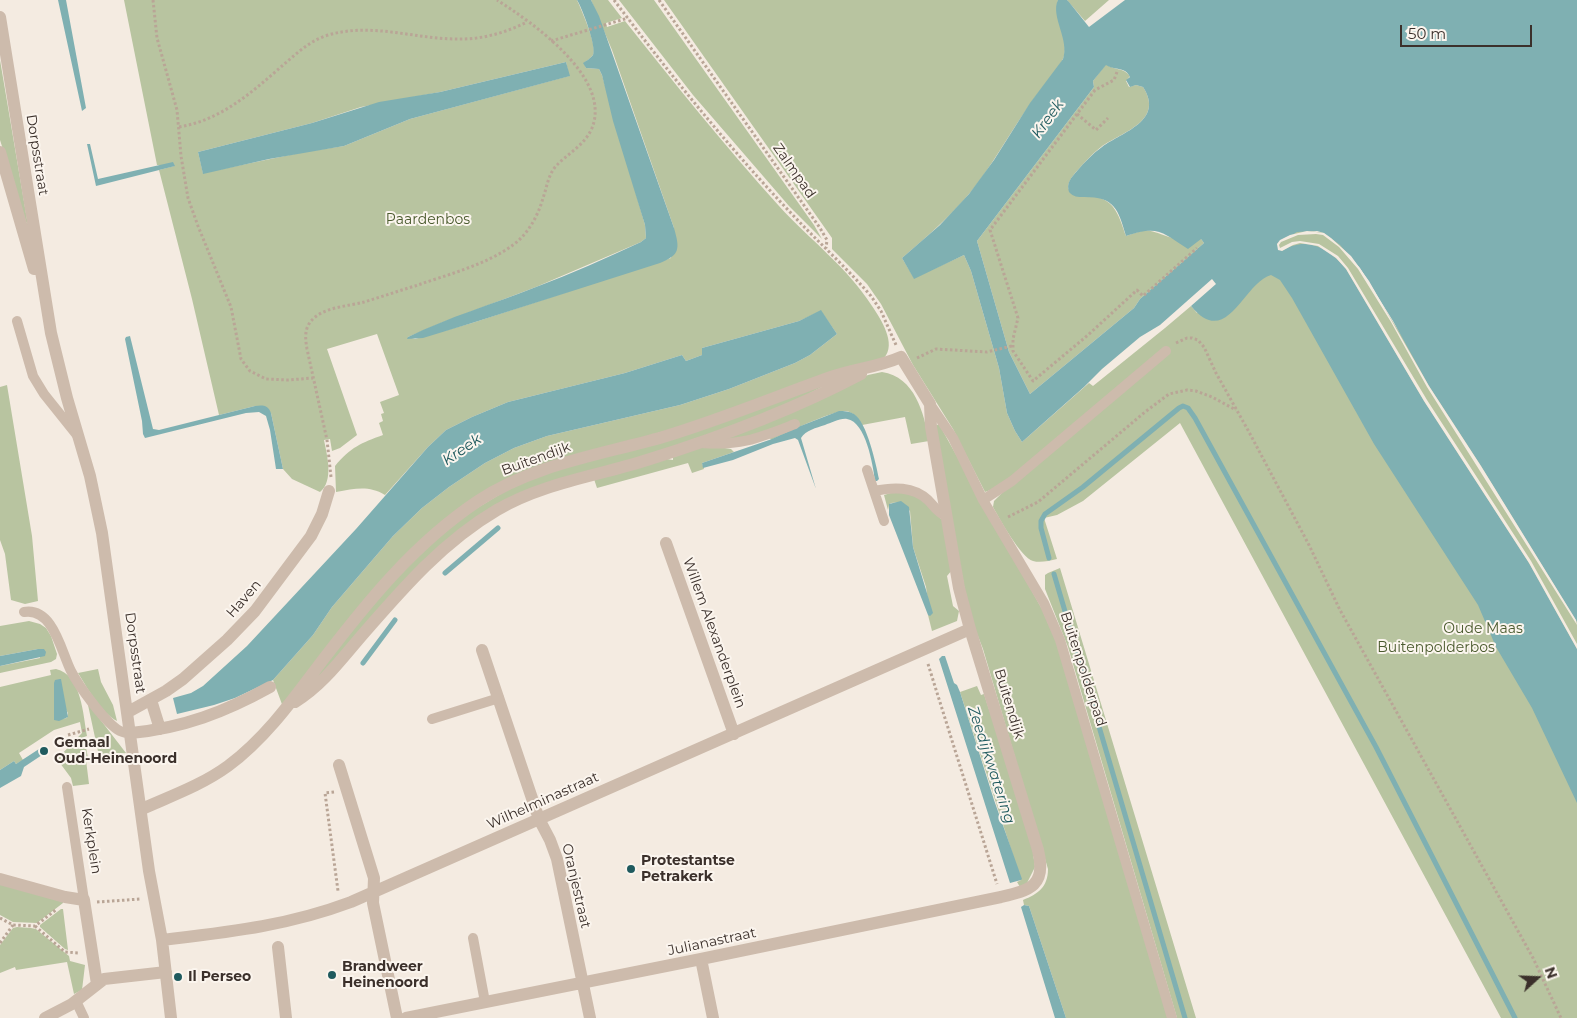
<!DOCTYPE html>
<style>
body{margin:0}
#map{position:relative;width:1577px;height:1018px;overflow:hidden;background:#f4ebe1;font-family:Montserrat,sans-serif}
canvas{display:block}
.north{position:absolute;left:1512px;top:953px;width:50px;height:50px;-webkit-text-stroke:4px #fbf5ee;paint-order:stroke;rotate:70deg;font-size:14px;font-weight:700;line-height:20px;text-align:center;color:#3b302b}
.north::after{content:'';display:block;margin:auto;width:18px;height:22px;background:#3b302b;clip-path:polygon(50% 0,100% 100%,50% 72%,0 100%)}
.scale{position:absolute;left:1400px;top:25px;width:132px;height:22px;box-sizing:border-box;border:2px solid #3b302b;border-top:0;padding-left:6px;font-size:15px;line-height:18px;white-space:nowrap;color:#3b302b;-webkit-text-stroke:4px #fbf5ee;paint-order:stroke}
</style>
<div id="map">
<canvas width="1577" height="1018"></canvas>
<div class="north">N</div>
<div class="scale">50 m</div>
</div>
<script>
const context = document.querySelector('canvas').getContext('2d');
context.lineJoin = 'round';
function fill(path, color) {
  context.fillStyle = color;
  context.fill(path, 'evenodd');
}
function strokePath(path, color, width, dash) {
  context.strokeStyle = color;
  context.lineWidth = width;
  context.lineCap = dash ? 'butt' : 'round';
  context.setLineDash(dash || []);
  context.stroke(path);
}
function label(font, color, halo, rows, align = 'center') {
  context.font = font + ' Montserrat,sans-serif';
  context.lineWidth = 4;
  context.setLineDash([]);
  context.textBaseline = 'middle';
  context.strokeStyle = halo;
  context.fillStyle = color;
  for (const [text, x, y, turn = 0] of rows) {
    context.save();
    context.translate(x, y);
    context.rotate((+turn || 0) * Math.PI / 180);
    context.textAlign = isNaN(turn) ? turn : align;
    if (halo) context.strokeText(text, 0, 0);
    context.fillText(text, 0, 0);
    context.restore();
  }
}
const green = new Path2D(`
 M124 0H577C581 9 598 47 593 55 591 58 586 61 584 63L586 68 599 69 602 75 645 225 646 238 641 242 536 287 441 323 408 337 415 339 472 323 671 258 674 228 612 50 591 0H608L622 18 606 23 607 27 625 21C675 84 725 146 779 206 809 239 848 268 872 306 881 319 897 344 884 358L732 412 552 463 446 521 283 707 273 680 313 635 332 607 393 536 422 508 449 487 485 463 514 448 547 436 680 405 729 389 795 363 810 355 837 334 821 311 799 321 702 348V355L686 361 682 355 625 373 508 402 472 417 446 430 428 447 385 495C368 485 355 489 336 492L335 466C351 447 361 443 383 435L379 423 383 421 381 414 384 413 380 402 399 395 377 334 327 349 357 435 340 448 332 451 330 439 324 440C327 455 334 481 320 492L292 479 283 469 271 413 255 406 219 415 192 299 159 170 174 166 157 165ZM566 62 569 76 410 119 344 146 304 152 203 173 198 152 312 123 361 107 440 92Z
 M619 0H654L814 225 822 239 789 206 693 95Z
 M664 0H1058C1055 18 1069 38 1064 56 1061 67 1038 92 1031 103 1013 128 998 155 980 180 958 210 930 234 902 258L914 278 964 255 971 271 999 368 1007 413 1015 431 1022 442 1089 383 1093 386 1165 328 1191 306 1197 313 1272 240 1289 229 1337 234 1577 611V1018H1501L1180 423 1083 501 1057 515 1044 518 1057 559C1049 561 1040 563 1033 561 1021 558 999 518 993 507L994 501 1002 493 998 487 985 492 953 429 913 365 881 304 867 284 832 249V238Z
 M1067 0H1109L1085 21Z
 M0 60 29 231 0 140Z
 M1106 64C1114 71 1123 67 1130 76L1126 81 1129 87 1136 85 1143 87C1165 121 1122 132 1101 147 1092 154 1084 163 1076 172 1072 177 1068 181 1068 189 1107 201 1113 194 1126 236 1149 228 1146 229 1169 237 1178 240 1191 239 1201 239L1204 243 1140 299 1134 308 1030 394 1009 352 977 241 1094 87 1093 81Z
 M882 372C915 377 924 413 929 441L911 444 905 417 862 425C858 418 854 412 845 411 834 410 783 434 771 440L770 438 719 440 868 375Z
 M839 378 778 410 489 510 306 690 371 603 454 522 522 481Z
 M7 385 32 536 38 601 25 604 11 600 5 554 0 540V387Z
 M939 424 1043 611 1056 640 1168 1018H1066L1029 906 1024 905 1023 900C1038 894 1048 887 1048 869L983 649 969 613 935 426Z
 M711 446 731 449 734 452 702 463 704 469 692 473 688 463 597 488 594 479 667 459 673 460V455L695 447Z
 M894 492 910 494 922 500 942 520 952 570 947 576 953 606 959 611 957 621 932 631 928 615H930L926 587 913 547 910 511 901 502 891 503 889 505 888 510 884 495Z
 M1060 568 1196 1018H1177L1068 647 1045 589V575L1048 573Z
 M29 621 40 624 46 628 51 636 57 654 56 659 51 662 0 673V666L40 658 38 649 0 656V626Z
 M56 669C82 675 83 715 87 736L84 737 88 758 86 760 89 784 73 786 71 778 57 759 82 733 80 722 54 730 19 753 23 760 16 764 14 761 0 770V687L51 675 50 670ZM54 690 68 713 67 718 54 720Z
 M98 669 101 682 113 705 117 721C100 712 88 689 78 673Z
 M977 686 981 695 984 694 1031 838 1035 867 1027 883 1020 887 1017 882 1021 880 960 692Z
 M88 705H89L126 753 99 756Z
 M0 884 63 902V903L37 923 13 922 0 915Z
 M61 909H63L68 950 65 949 40 927V925Z
 M17 927 31 928 36 929 69 956 70 961 85 965 82 990 74 994 67 962 16 970 15 967 0 973V945L13 928Z`);
const water = new Path2D(`
 M58 0H66L86 108 82 111Z
 M577 0H591L599 16 674 228C680 249 680 255 660 263L472 323 423 338 407 339 408 337C449 317 493 304 536 287 571 274 606 258 641 242L646 238 645 225 613 121 602 75 599 69 586 68 583 63C586 61 591 58 593 55 597 47 582 8 577 0Z
 M1058 0H1067L1069 2 1089 27 1125 0H1577V622L1481 466 1429 386 1393 321 1360 268 1340 245 1324 233 1317 231 1297 232 1277 244 1282 251C1307 235 1330 249 1346 269L1424 401 1529 563 1577 649V803L1532 708 1496 647 1478 605 1374 444 1292 298 1280 280 1271 275C1243 283 1227 350 1191 306L1216 284 1212 279 1160 325 1140 337 1102 369 1084 387 1022 442 1015 431 1007 413 999 368 971 271 964 255 914 279 902 258 940 225 969 194 994 160 1030 103 1063 59C1070 40 1050 16 1058 0ZM1106 65C1115 71 1125 66 1130 77L1126 80 1130 87 1136 85 1143 87C1165 121 1122 132 1102 147 1092 154 1084 163 1077 171 1071 178 1066 183 1069 192 1074 197 1077 197 1084 197 1115 197 1118 209 1126 236 1158 225 1162 232 1188 249L1201 239 1204 243 1140 299 1134 308 1030 394 1009 352 977 241 1094 87 1093 81Z
 M566 62 570 76 410 119 344 146 269 159 203 174 198 152 312 123 379 102 440 92Z
 M87 144H90L98 179 173 162 175 166 96 186Z
 M821 310 837 334 810 355 795 363 729 389 680 405 547 436 514 448 485 463 449 487 422 508 393 536 332 607 313 635 273 680 235 698 214 705 177 714 173 698 191 693 203 686 247 646 356 529 428 447 446 430 472 417 508 402 625 373 682 355 686 361 702 355V348L799 321Z
 M130 336 153 429 159 430 255 406C263 405 268 405 271 413L283 469H276L270 430 266 416 259 412 246 413 145 438 143 434 142 421 125 339 126 337Z
 M839 411C844 411 849 411 854 414 867 422 876 464 879 479L877 481H875C873 465 866 422 847 419 840 418 831 423 825 425 816 428 806 430 801 438L816 489 798 440 795 438 773 444 733 460 703 468 702 463 772 439 798 427Z
 M901 501 909 507 913 547 933 613 930 616 928 615 889 515V504Z
 M38 649H44L46 652 45 656 0 666V656Z
 M942 656H945L954 683 957 685 960 692 994 800 1022 879 1021 880 1010 883 939 659Z
 M60 679H61L68 717 59 721 54 720V683L55 680Z
 M39 749 42 755 24 767 21 776 0 788V770L14 761 16 764Z
 M1024 905 1029 906 1066 1018H1055L1021 907Z`);
const pier = new Path2D(`
 M1307 231 1324 233 1331 238 1351 256 1369 281 1429 386 1481 466 1576 620 1577 625 1427 387 1391 322 1358 269 1339 247 1323 235 1316 234 1298 235 1281 242 1279 245 1280 248 1292 242 1300 241 1319 244 1338 256 1348 268 1427 400 1531 561 1577 644V649L1529 563 1424 401 1346 269 1336 258 1318 246 1300 243 1293 245 1282 251 1278 250 1277 244 1280 240 1290 235Z`);
const stream = new Path2D(`
 M1049 558 1041 528V521L1045 514 1083 487 1179 408 1183 406 1188 408 1195 418 1376 747 1515 1018
 M445 573 498 528
 M1054 574 1185 1018
 M363 663 395 620`);
const path = new Path2D(`
 M153 0 157 38 177 110 181 156 188 198 198 226 231 307 241 359 250 371 266 379 288 380 313 378
 M614 0C669 73 726 144 789 211 816 240 845 266 871 296L881 311 896 345
 M659 0 820 228 827 240 826 248
 M551 41 628 18
 M1117 72 1114 80 1095 90 990 230 1018 318 1013 339V351L1033 381 1088 335 1137 290 1143 296 1197 248
 M1077 114 1096 130 1108 118
 M179 127C221 120 251 93 282 66 295 55 308 42 325 36 371 21 416 40 461 39 484 39 507 32 527 22
 M1176 343 1187 338H1192L1198 340 1204 347 1216 373 1249 432 1309 545 1340 610 1533 958 1561 1018
 M917 358 936 349 987 352 1012 346
 M331 477 327 440 307 349C305 337 304 327 314 318 326 307 349 306 364 302 381 297 398 291 415 286 446 275 486 265 513 245 528 234 538 216 543 198 547 187 548 175 556 166 567 154 585 145 592 128 612 78 533 23 497 0
 M1008 517 1038 502 1145 412 1169 394 1187 390 1196 391 1212 397 1236 410
 M928 664 997 884
 M68 735 89 729
 M334 792 325 793 338 891
 M97 902 141 899
 M0 918 13 925 35 926 57 909
 M35 926 65 952 79 953
 M0 943 13 925`);
const lane = new Path2D(`
 M17 321 33 376 44 394 76 434
 M930 404 953 438 983 500 1044 603 1060 640 1172 1018
 M701 443C741 446 759 438 795 424
 M867 470 884 521
 M874 491C893 487 913 486 928 500 934 506 938 513 946 516
 M983 500 1012 481 1166 351
 M24 612C53 607 61 651 71 671 78 685 106 724 120 731 124 733 127 733 131 733
 M432 719 499 698
 M67 787 84 900
 M473 938 485 1002
 M76 1001 84 1018`);
const street = new Path2D(`
 M0 17 51 333 67 398 90 476 102 533 149 871 162 940 171 1018
 M0 152 34 269
 M666 543 734 734
 M482 650 539 819 550 840 557 859 590 1018
 M151 700 160 729
 M295 702C323 685 343 657 364 633 404 587 444 541 497 510 543 483 597 476 647 460 721 437 793 410 861 374
 M128 712 166 691 183 679 227 640 255 611 311 536 322 514 329 491
 M131 733C183 728 225 712 270 687
 M339 765 374 878 373 903 397 1018
 M142 809C171 796 202 785 228 766 266 738 294 698 322 661 368 601 415 543 478 501 534 464 600 455 663 437 720 420 775 397 831 377 854 369 879 367 901 357L930 404 931 427 959 588 970 629 1038 850C1047 886 1030 890 1001 897L701 959 406 1018
 M0 879 65 897 84 900 97 984
 M162 940C229 932 287 926 351 902L970 629
 M278 947 286 1018
 M701 959 713 1018
 M45 1018 72 1004 104 979 166 972`);
const markers = [
 [44,751,5,"#1f5a5e"],
 [631,869,5,"#1f5a5e"],
 [332,975,5,"#1f5a5e"],
 [178,977,5,"#1f5a5e"]
];
const streetNames = [
 ["Dorpsstraat",37,155,81],
 ["Zalmpad",794,171,55],
 ["Buitendijk",536,459,-20],
 ["Haven",244,599,-49],
 ["Willem Alexanderplein",714,633,70],
 ["Dorpsstraat",135,653,82],
 ["Buitenpolderpad",1083,669,72],
 ["Buitendijk",1009,704,73],
 ["Wilhelminastraat",543,801,-24],
 ["Kerkplein",91,841,81],
 ["Oranjestraat",576,886,77],
 ["Julianastraat",712,942,-12]
];
const parkNames = [
 ["Paardenbos",428,220],
 ["Oude Maas",1483,629],
 ["Buitenpolderbos",1436,648]
];
const poiNames = [
 ["Gemaal",54,743],
 ["Oud-Heinenoord",54,759],
 ["Protestantse",641,861],
 ["Petrakerk",641,877],
 ["Brandweer",342,967],
 ["Heinenoord",342,983],
 ["Il Perseo",188,977]
];
const waterNames = [
 ["Kreek",1048,119,-54],
 ["Kreek",462,450,-34],
 ["Zeedijkwatering",991,765,72]
];
fill(green, '#b8c4a0');
fill(water, '#7fb0b2');
fill(pier, '#f4ebe1');
strokePath(stream, '#7fb0b2', 5);
strokePath(path, '#b9a596', 3, [2.5, 2.5]);
strokePath(lane, '#cdbbac', 10);
strokePath(street, '#cdbbac', 12);
for (const [x, y, r, color] of markers) {
  const dot = new Path2D();
  dot.arc(x, y, r, 0, 2 * Math.PI);
  context.fillStyle = color;
  context.fill(dot);
  strokePath(dot, '#fbf5ee', 2);
}
label('14px', '#3b302b', '#fbf5ee', streetNames);
label('14px', '#4a5a2e', '#fbf5ee', parkNames);
label('bold 14px', '#3b302b', '#fbf5ee', poiNames, 'left');
label('italic 15px', '#1f5a5e', '#fbf5ee', waterNames);
</script>
